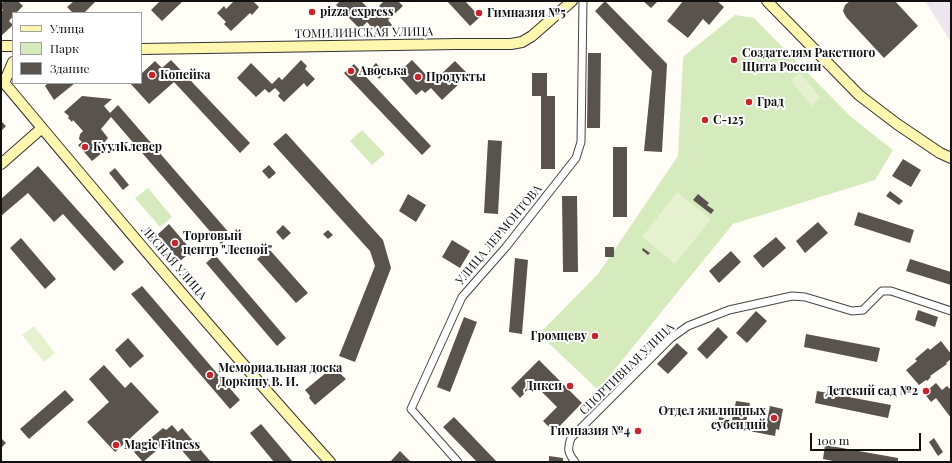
<!DOCTYPE html>
<meta charset="utf-8">
<style>
body{margin:0}
#map{position:relative;width:952px;height:463px;overflow:hidden;background:#fffdf5;font-family:"Playfair Display",serif}
canvas{display:block}
.frame{position:absolute;inset:0;border:2px solid #111;pointer-events:none}
.legend{position:absolute;left:12px;top:12px;width:130px;height:72px;box-sizing:border-box;background:#fff;border:1px solid #a0a0a0;margin:0;padding:5px 7px;list-style:none;font-size:12px;color:#111}
.legend li{display:flex;align-items:center;gap:8px;height:20px}
.legend b{width:20px;border:1px solid #a0a0a0}
.scale{position:absolute;left:810px;top:433px;width:111px;height:18px;box-sizing:border-box;border:2px solid #111;border-top:0;padding-left:5px;font-size:12px;line-height:14px;white-space:nowrap;color:#111;-webkit-text-stroke:3px #fff;paint-order:stroke}
</style>
<div id="map">
<canvas width="952" height="463"></canvas>
<div class="frame"></div>
<ul class="legend">
<li><b style="height:5px;background:#fff6b0"></b>Улица</li>
<li><b style="height:11px;background:#d5ebbd"></b>Парк</li>
<li><b style="height:11px;background:#5a524d"></b>Здание</li>
</ul>
<div class="scale">100 m</div>
</div>
<script>
const context = document.querySelector('canvas').getContext('2d');
context.lineJoin = 'round';
function fill(path, color) {
  context.fillStyle = color;
  context.fill(path, 'evenodd');
}
function strokePath(path, color, width, dash) {
  context.strokeStyle = color;
  context.lineWidth = width;
  context.lineCap = dash ? 'butt' : 'round';
  context.setLineDash(dash || []);
  context.stroke(path);
}
function label(font, color, halo, rows, align = 'center') {
  context.font = font + ' "Playfair Display",serif';
  context.lineWidth = 4;
  context.setLineDash([]);
  context.textBaseline = 'middle';
  context.strokeStyle = halo;
  context.fillStyle = color;
  for (const [text, x, y, turn = 0] of rows) {
    context.save();
    context.translate(x, y);
    context.rotate((+turn || 0) * Math.PI / 180);
    context.textAlign = isNaN(turn) ? turn : align;
    if (halo) context.strokeText(text, 0, 0);
    context.fillText(text, 0, 0);
    context.restore();
  }
}
const industrial = new Path2D(`
 M925 1H951V42Z`);
const green = new Path2D(`
 M735 15 754 18 851 117 893 150 875 180 733 224 598 390 539 334 598 274 678 156 683 57Z
 M362 130 385 154 372 165 350 141Z
 M148 188 172 217 160 227 135 198Z`);
const pitch = new Path2D(`
 M800 73 821 98 812 106 791 81Z
 M677 192 711 219 675 264 642 237Z
 M34 326 55 353 44 362 22 335Z`);
const building = new Path2D(`
 M4 1H18L23 6 16 13H13V16L9 21 13 25 1 36V12L3 10 1 8V4Z
 M74 1H96L84 13H73L67 7Z
 M160 1H183L162 21 151 10Z
 M234 1H253L259 7 252 15 250 13 231 31 224 24 226 22 217 13 224 6 226 9Z
 M340 1H361L375 15 382 9 379 6 384 1H398L403 6 388 20 392 25 380 36 367 22 360 29 336 5Z
 M447 1H465L480 17 470 26Z
 M605 1 667 64 662 152 644 151 652 71 595 11Z
 M643 1H658L651 8Z
 M683 1H717L724 7 709 25 703 19 688 38 667 21Z
 M850 1H895L918 26 884 58 846 17 843 11 845 5Z
 M588 53H601L600 128H587Z
 M171 60 250 143 240 153 174 82 149 104 130 83H141V74L155 61 162 68Z
 M301 60 307 66 305 69 315 79 307 87 304 83 284 102 278 96 280 93 275 88 269 93 265 89 256 97 237 78 251 63 272 84 279 77 282 80Z
 M412 60 435 84 441 78 439 76 455 61 467 73 457 82 459 84 442 100 431 88 425 93 422 90 416 95 397 74Z
 M376 63 385 73 379 79 370 69Z
 M354 64 431 146 422 155 344 73Z
 M532 73H547V96H555V169H541V96H532Z
 M48 83H75L54 100 45 86Z
 M82 96 112 99 104 106 110 113 118 105 231 235 221 244 111 117 101 129 108 138 104 143 108 148 92 161 78 145 82 142 79 139 80 134 83 131 73 120 72 122 68 118 69 116 64 112Z
 M1 121 6 126 1 131Z
 M286 133 383 240 391 268 355 362 339 356 375 266 370 251 273 144Z
 M488 140 502 141 498 214 484 213Z
 M613 147H627V217H613Z
 M903 159 921 170 911 187 892 176Z
 M269 165 276 173 269 179 262 171Z
 M38 166 124 262 114 271 63 214 54 222 28 193 1 216V199Z
 M115 168 129 185 123 190 109 173Z
 M890 191 903 201 899 205 886 196Z
 M408 194 426 205 416 222 399 211Z
 M698 194 709 203 707 205 714 210 711 214 693 200Z
 M562 196H577L578 272H563Z
 M858 212 914 230 910 243 854 225Z
 M818 222 828 233 805 253 796 241Z
 M169 224 192 251 180 261 157 235Z
 M283 225 291 233 283 240 276 232Z
 M328 230 333 235 328 239 323 234Z
 M776 237 786 248 763 268 753 256Z
 M21 238 56 279 45 289 10 248Z
 M452 240 470 251 460 268 442 257Z
 M605 247H614V257H605Z
 M643 248 650 253 648 255 642 250Z
 M269 249 308 293 296 303 257 259Z
 M731 251 741 262 719 283 709 271Z
 M215 255 286 338 277 346 206 263Z
 M515 258 528 260 522 334 509 332Z
 M910 259 951 272V285L906 271Z
 M142 286 240 400 230 409 131 294Z
 M918 310 938 317 935 327 915 320Z
 M756 311 767 321 747 343 736 333Z
 M464 317 477 322 450 392 437 387Z
 M718 327 728 337 707 359 697 349Z
 M806 334 880 348 877 362 804 347Z
 M128 338 144 356 130 368 115 350Z
 M941 341 951 354V359L946 363 947 364 930 376 931 377 927 381 926 380 919 385 906 370 917 361 915 359 928 348 930 350Z
 M677 343 688 353 668 374 657 364Z
 M539 360 582 403 554 432 543 421 557 407 534 384 520 398 511 388Z
 M104 365 125 388 131 382 159 412 115 452 87 422 109 402 89 379Z
 M333 367 346 379 315 405 309 398 310 396 305 390Z
 M936 383 942 390 947 386 951 390V418L936 398 931 402 924 393Z
 M65 390 74 400 29 439 20 429Z
 M817 391 891 405 888 418 815 403Z
 M736 401 750 403 746 422 766 426 770 406 783 409 779 430 776 429 775 436 718 425 719 417 732 420Z
 M454 417 497 462H477L443 427Z
 M261 424 293 462H274L250 433Z
 M172 425 178 432 182 428 211 462H192L171 438 143 462 134 452 163 428 166 430Z
 M1 438 6 443 1 448Z
 M934 438 943 452 938 456 929 442Z
 M825 445 898 458V462H838L823 459Z
 M400 451 410 461 409 462H390Z
 M549 456 563 458V462H549Z`);
const street = new Path2D(`
 M458 462 411 409 462 297 506 247 576 158 581 142 583 1
 M575 462C568 453 567 449 571 438L671 338 688 326 729 310 792 296 805 297 852 311 863 310 882 291H891L951 311`);
const secondary = new Path2D(`
 M767 1 859 95 897 124 940 153 951 158
 M1 46H13
 M141 49 457 44H511L522 42 532 36 572 1
 M1 79C109 208 217 337 330 462
 M4 83 13 62
 M1 164 42 128`);
const markers = [
 [312,12,4,"#c4262e"],
 [479,13,4,"#c4262e"],
 [734,60,4,"#c4262e"],
 [351,71,4,"#c4262e"],
 [152,75,4,"#c4262e"],
 [418,77,4,"#c4262e"],
 [749,102,4,"#c4262e"],
 [705,120,4,"#c4262e"],
 [85,147,4,"#c4262e"],
 [175,243,4,"#c4262e"],
 [595,336,4,"#c4262e"],
 [210,375,4,"#c4262e"],
 [570,386,4,"#c4262e"],
 [926,391,4,"#c4262e"],
 [774,418,4,"#c4262e"],
 [638,431,4,"#c4262e"],
 [116,445,4,"#c4262e"]
];
const poiNames = [
 ["pizza express",320,12],
 ["Гимназия №5",487,13],
 ["Создателям Ракетного",742,53],
 ["Щита России",742,67],
 ["Авоська",359,71],
 ["Копейка",160,75],
 ["Продукты",426,77],
 ["Град",757,102],
 ["С-125",713,120],
 ["КуулКлевер",93,147],
 ["Торговый",183,236],
 ["центр \"Лесной\"",183,250],
 ["Громцеву",587,336,"right"],
 ["Мемориальная доска",218,368],
 ["Доркину В. И.",218,382],
 ["Дикси",562,386,"right"],
 ["Детский сад №2",918,391,"right"],
 ["Отдел жилищных",766,411,"right"],
 ["субсидий",766,425,"right"],
 ["Гимназия №4",630,431,"right"],
 ["Magic Fitness",124,445]
];
const streetNames = [
 ["ТОМИЛИНСКАЯ УЛИЦА",364,33,-1],
 ["УЛИЦА ЛЕРМОНТОВА",499,235,-50],
 ["ЛЕСНАЯ УЛИЦА",174,263,49],
 ["СПОРТИВНАЯ УЛИЦА",627,369,-44]
];
fill(industrial, '#eee6ef');
fill(green, '#d5ebbd');
fill(pitch, '#e6f2cf');
fill(building, '#5a524d');
strokePath(street, '#444', 9);
strokePath(secondary, '#333', 12);
strokePath(street, '#fff', 7);
strokePath(secondary, '#fff6b0', 10);
for (const [x, y, r, color] of markers) {
  const dot = new Path2D();
  dot.arc(x, y, r, 0, 2 * Math.PI);
  context.fillStyle = color;
  context.fill(dot);
  strokePath(dot, '#fff', 1.5);
}
label('bold 12px', '#111', '#fff', poiNames, 'left');
label('12px', '#111', '#fff', streetNames);
</script>
